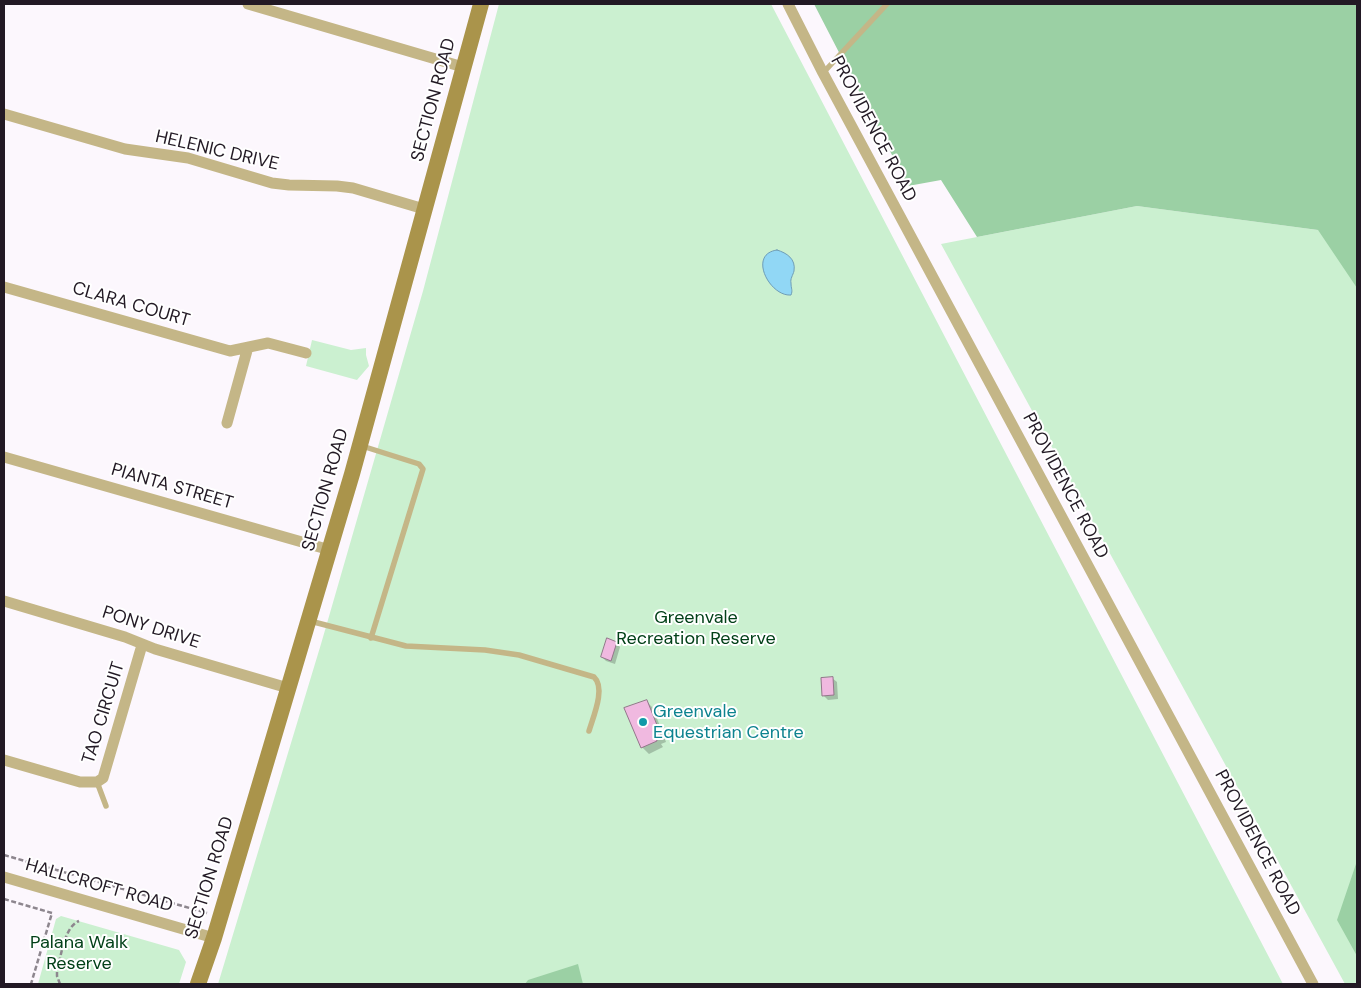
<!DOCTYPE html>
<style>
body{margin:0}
#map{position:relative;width:1361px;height:988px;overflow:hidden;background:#fcf7fd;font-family:"DM Sans",sans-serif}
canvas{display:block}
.frame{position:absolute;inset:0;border:5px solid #221924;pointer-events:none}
</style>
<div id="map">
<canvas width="1361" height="988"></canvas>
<div class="frame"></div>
</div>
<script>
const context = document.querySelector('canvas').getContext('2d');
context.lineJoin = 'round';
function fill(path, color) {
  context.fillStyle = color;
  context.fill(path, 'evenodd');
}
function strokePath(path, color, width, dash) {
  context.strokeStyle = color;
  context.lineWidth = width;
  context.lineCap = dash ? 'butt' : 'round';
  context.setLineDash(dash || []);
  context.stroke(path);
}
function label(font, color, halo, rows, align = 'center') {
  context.font = font + ' "DM Sans",sans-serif';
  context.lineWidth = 4;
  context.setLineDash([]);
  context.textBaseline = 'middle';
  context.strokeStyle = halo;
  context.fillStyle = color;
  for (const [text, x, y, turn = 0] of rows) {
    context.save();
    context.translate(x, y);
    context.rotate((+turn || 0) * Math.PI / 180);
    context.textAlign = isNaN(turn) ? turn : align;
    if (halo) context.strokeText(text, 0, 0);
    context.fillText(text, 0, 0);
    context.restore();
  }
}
const green = new Path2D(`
 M499 4H771L1283 984H218L321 644 423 291Z
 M1137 206 1318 230 1357 245V984H1345L941 244Z
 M312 340 351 350 366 348V355L369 366 357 380 306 366Z
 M61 916 179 950 186 962 179 984H38L56 919Z`);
const forest = new Path2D(`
 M814 4H1357V288L1318 230 1137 206 977 237 941 180 908 186Z
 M1357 861V956L1337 920Z
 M578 964 583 984H525L528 980Z`);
const water = new Path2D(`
 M777 250C787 253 796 259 794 271 793 275 790 279 791 283 791 289 793 290 791 295 770 297 747 254 777 250Z`);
const shadow = new Path2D(`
 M616 643 620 647 615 664 606 661 602 657Z
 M832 678 837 682 838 699 828 700 824 696Z
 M647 702 653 708 666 742 661 744 663 747 649 754 642 747 626 709Z`);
const building = new Path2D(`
 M607 638 617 642 611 661 601 657Z
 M833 677 834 695 822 696 821 678Z
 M647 700 661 735 656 737 657 741 641 748 624 708Z`);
const path = new Path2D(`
 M4 855 207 913
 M4 899 52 913 31 984
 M60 984 57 976V971C61 957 64 927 79 921`);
const lane = new Path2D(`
 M823 73 887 4
 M362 446 419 464 423 469 371 638
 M310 621 406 646 485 650 519 655 594 677C606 688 593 717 589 731
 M97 782 106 806`);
const street = new Path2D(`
 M248 4 463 67
 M788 4 823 73 1313 984
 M4 114 125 149 188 158 272 183 289 185 337 186 353 188 424 209
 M4 287 230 351 268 343 306 353
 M227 423 248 347
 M4 457 330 550
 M4 601 125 637 155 649 288 688
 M4 760 80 782H97L103 778 142 645
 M4 877 214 938`);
const secondary = new Path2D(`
 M198 984 214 938 352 474 481 4`);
const markers = [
 [643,722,5,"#0f9aa8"]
];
const streetNames = [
 ["SECTION ROAD",434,100,-75],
 ["PROVIDENCE ROAD",873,129,62],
 ["HELENIC DRIVE",217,151,13],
 ["CLARA COURT",131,305,16],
 ["PROVIDENCE ROAD",1065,486,62],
 ["PIANTA STREET",172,487,16],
 ["SECTION ROAD",326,490,-74],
 ["PONY DRIVE",151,628,18],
 ["TAO CIRCUIT",104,713,-73],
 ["PROVIDENCE ROAD",1257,843,62],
 ["SECTION ROAD",210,878,-73],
 ["HALLCROFT ROAD",99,886,16]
];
const parkNames = [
 ["Greenvale",696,618],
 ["Recreation Reserve",696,639],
 ["Palana Walk",79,943],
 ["Reserve",79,964]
];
const cultureNames = [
 ["Greenvale",653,712],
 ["Equestrian Centre",653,733]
];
fill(green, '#cbf0d0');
fill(forest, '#9bd0a4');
fill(water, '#91d7f5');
strokePath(water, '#709eb6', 1);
fill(shadow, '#0003');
fill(building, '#f0b9e0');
strokePath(building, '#94768b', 1);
strokePath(path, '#8d868e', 2.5, [5, 2.5]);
strokePath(lane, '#c4b687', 5.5);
strokePath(street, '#c4b687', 11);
strokePath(secondary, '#aa944b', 16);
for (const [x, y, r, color] of markers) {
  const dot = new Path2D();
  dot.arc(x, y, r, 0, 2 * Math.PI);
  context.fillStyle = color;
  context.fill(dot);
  strokePath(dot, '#fff', 2);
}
label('18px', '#221924', '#fff', streetNames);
label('18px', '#024018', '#fff', parkNames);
label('18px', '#0d838f', '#fff', cultureNames, 'left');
</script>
